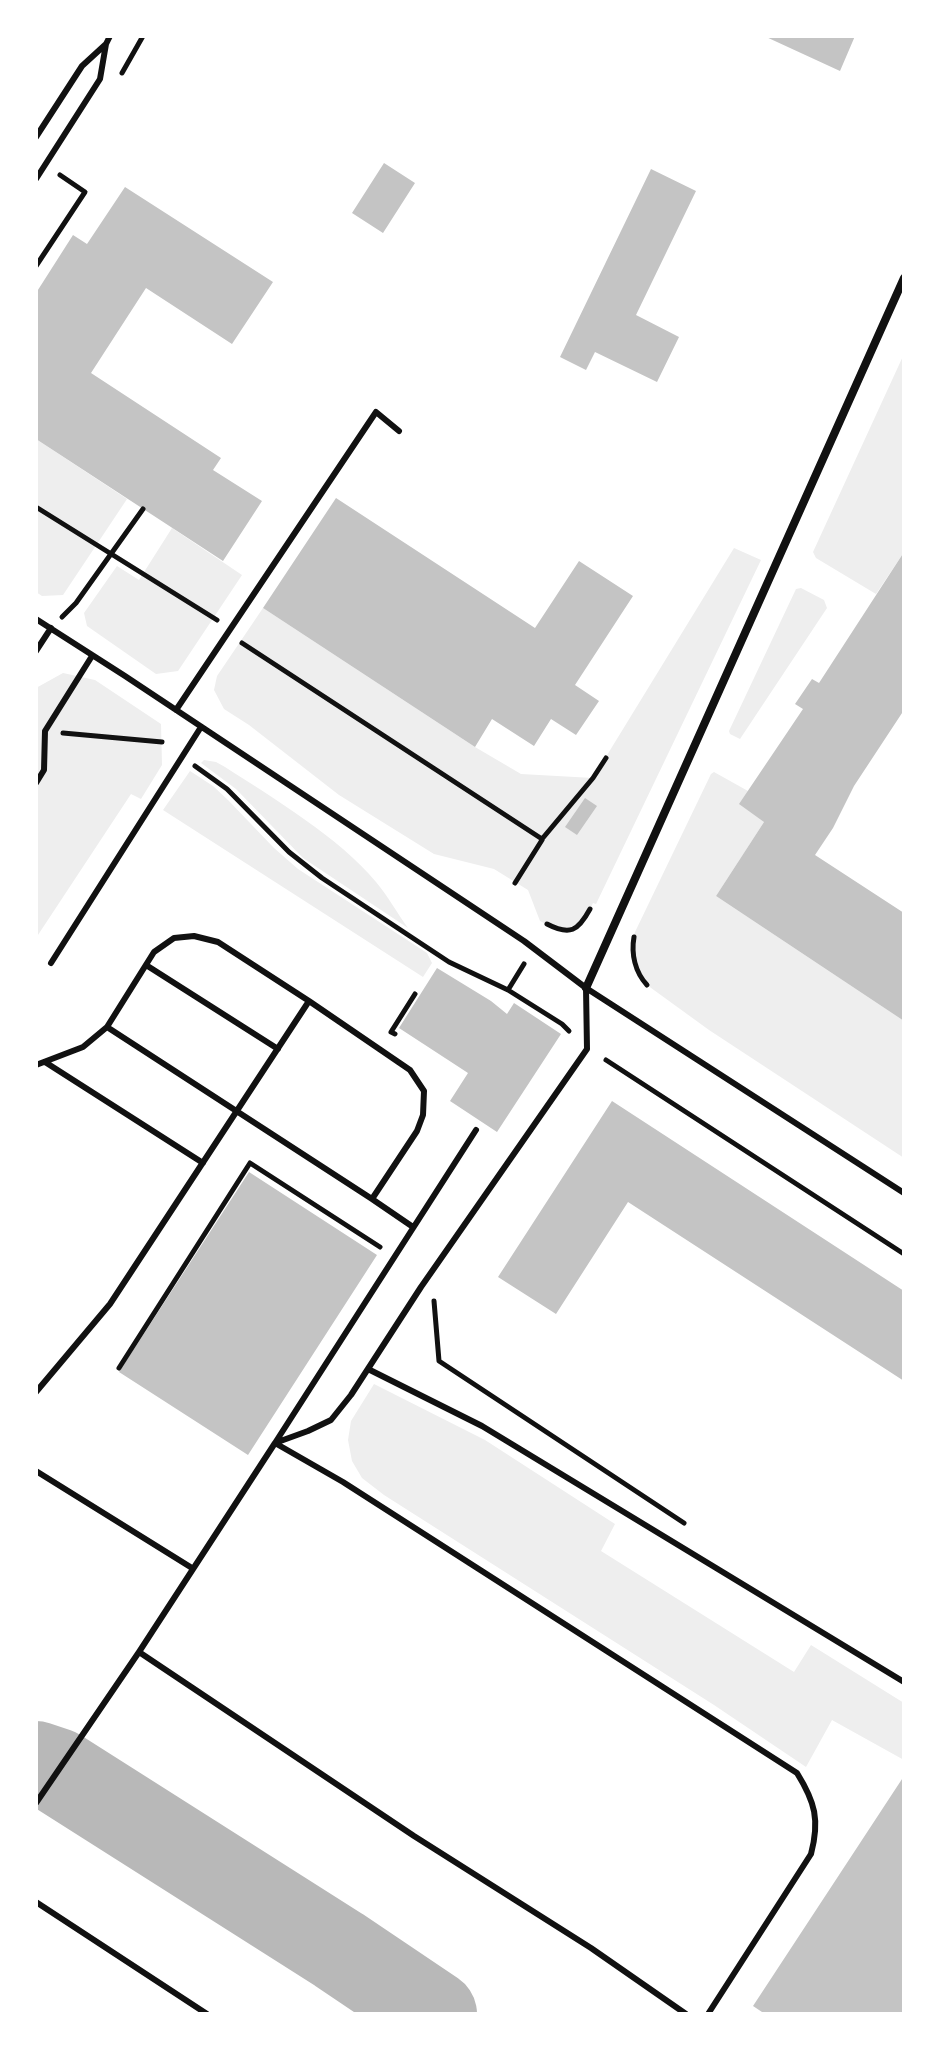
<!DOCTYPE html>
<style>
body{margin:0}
#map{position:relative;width:940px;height:2050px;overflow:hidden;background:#fff;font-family:"IBM Plex Sans",sans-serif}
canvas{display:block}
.frame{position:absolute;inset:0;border:38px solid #fff;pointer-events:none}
</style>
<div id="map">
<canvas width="940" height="2050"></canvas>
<div class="frame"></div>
</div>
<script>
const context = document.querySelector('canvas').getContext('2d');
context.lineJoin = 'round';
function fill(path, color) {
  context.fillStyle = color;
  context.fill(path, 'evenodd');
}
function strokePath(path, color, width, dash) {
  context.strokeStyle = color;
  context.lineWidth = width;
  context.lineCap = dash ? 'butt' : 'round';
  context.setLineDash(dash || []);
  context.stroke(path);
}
const green = new Path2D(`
 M904 354V552L876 594 816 558 813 552Z
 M36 439 127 499 63 595 42 596 36 592Z
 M172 528 242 575 178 671 156 674 87 626 84 613 117 566 139 580Z
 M734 548 761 560 596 904 593 903 590 909 576 928 560 931 540 921 528 890 494 869 434 854 339 795 249 725 224 709 214 690 217 676 263 608 475 747 521 774 593 778Z
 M801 588 824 600 827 608 740 739 730 734 729 731 796 589Z
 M63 673 95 680 161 724 162 765 141 799 131 794 36 938V688Z
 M204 760 216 762 225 767C273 798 340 838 376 882 388 896 397 913 408 928L303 858 236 789 201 763Z
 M190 771 213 786 228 800 274 848 298 869 427 953 432 963 423 977 163 810Z
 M714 772 748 791 764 822 716 896 904 1021V1158L709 1030 647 985 636 967 633 941 635 932 711 774Z
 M374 1384 485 1440 615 1524 601 1551 794 1672 811 1645 904 1703V1760L832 1720 806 1767 714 1705 384 1495 362 1478 352 1461 348 1440 351 1421Z`);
const taxiway = new Path2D(`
 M36 1764 57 1771 339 1950 434 2014`);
const building = new Path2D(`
 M764 36H855L840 71Z
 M384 163 415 183 383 233 352 213Z
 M651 169 696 191 636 315 679 337 657 382 595 352 586 370 560 357Z
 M125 187 273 282 232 344 146 288 91 373 221 458 213 470 262 501 223 561 36 439V293L73 235 87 244Z
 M336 498 535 628 579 561 633 596 575 685 599 701 576 735 551 719 534 746 492 719 475 747 263 608Z
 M904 552V710L854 786 833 828 815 855 904 913V1021L716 896 764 822 739 804 803 709 795 704 812 679 819 683Z
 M585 798 597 806 577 835 565 827Z
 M437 968 491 1001 507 1014 514 1003 561 1034 497 1132 450 1101 468 1073 399 1028Z
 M612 1101 904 1291V1381L628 1202 556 1314 498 1277Z
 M249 1172 377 1255 248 1455 119 1372Z
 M904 1776V2014H765L753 2006Z`);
const path = new Path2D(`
 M122 73 143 36
 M36 266 85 192 60 175
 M36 507 217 620
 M62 617 76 603 143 509
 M242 643 542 839 593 778 606 758
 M63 733 162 742
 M195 766 227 789 289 852 322 878 449 962 508 990
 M515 883 542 840
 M547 924C570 936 578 931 590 909
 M634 937C631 954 635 972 647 985
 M524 964 508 990 562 1024 569 1031
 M395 1034 391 1032 415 994
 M606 1060 904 1254
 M434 1301 439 1361 684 1523
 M119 1368 250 1163 380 1247`);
const service = new Path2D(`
 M36 137 82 66 106 44 110 36
 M36 179 100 79 106 44
 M36 619 125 676 524 941 586 988 904 1193
 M36 651 51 628
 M176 710 376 412 399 431
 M36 783 44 770 45 731 92 656
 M51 963 201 727
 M146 965 278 1049
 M107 1027 372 1199 417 1131 423 1115 424 1091 410 1070 309 1001
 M45 1062 203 1163
 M36 1065 83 1047 107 1027 154 952 174 938 194 936 218 942 309 1001 110 1304 36 1392
 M476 1130 275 1443 343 1482 797 1773C815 1802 820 1820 811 1854L708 2014
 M372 1199 413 1227
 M368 1369 482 1426 904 1682
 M36 1471 192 1568
 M139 1652 414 1836 591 1948 686 2014
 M36 1803 139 1652 275 1443 308 1431 331 1420 351 1395 421 1287 587 1049 586 988
 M36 1902 207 2014`);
const minor = new Path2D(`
 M586 988 904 278`);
fill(green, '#eee');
strokePath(taxiway, '#b8b8b8', 86);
fill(building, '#c4c4c4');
strokePath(path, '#111', 5);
strokePath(service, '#111', 6);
strokePath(minor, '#111', 8);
</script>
